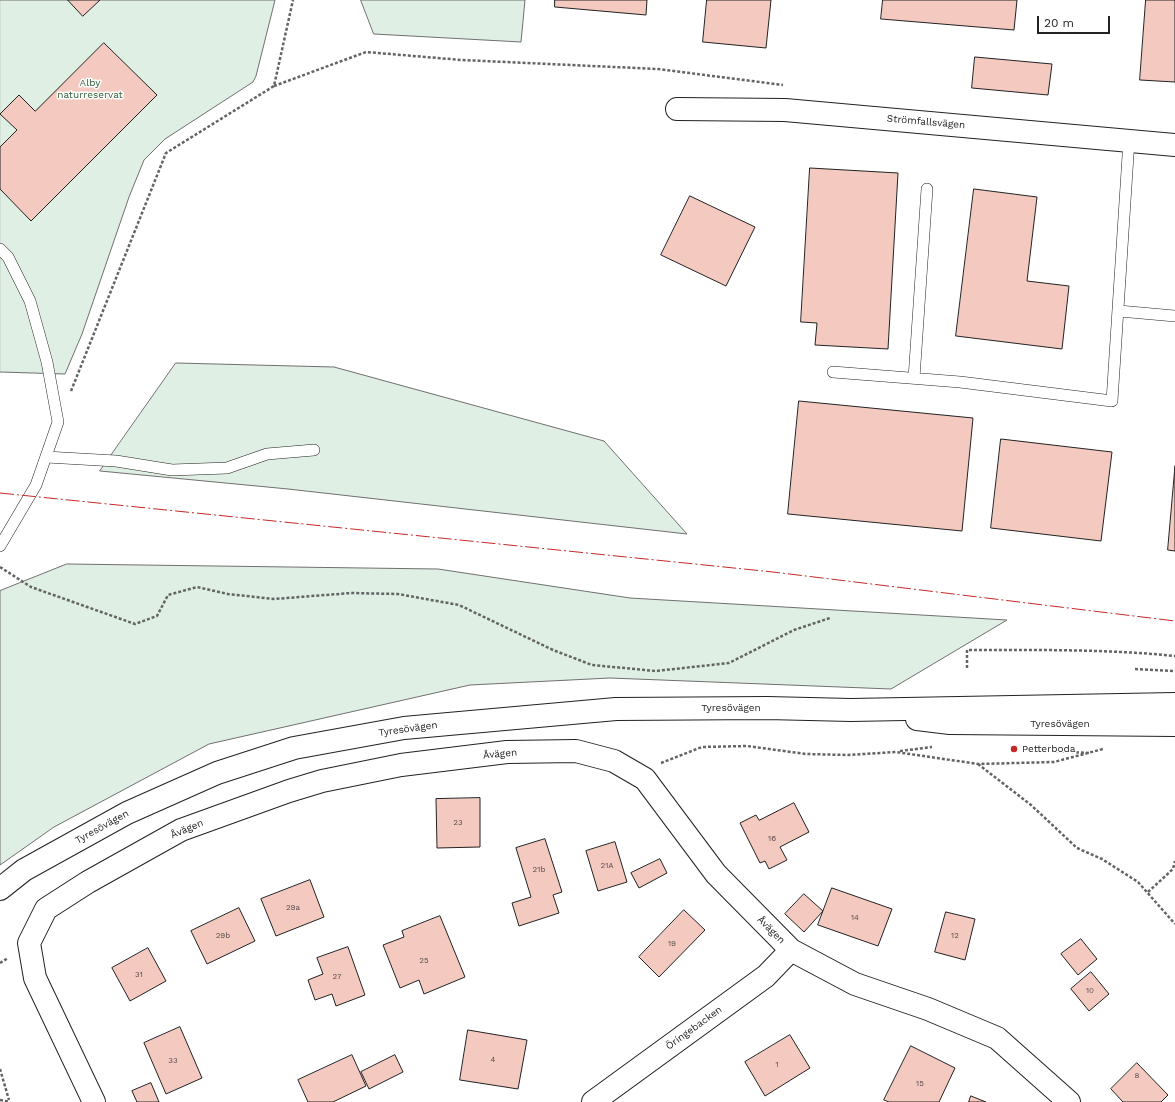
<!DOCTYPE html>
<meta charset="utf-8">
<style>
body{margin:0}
#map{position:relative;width:1175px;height:1102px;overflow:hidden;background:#fff;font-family:"Work Sans",sans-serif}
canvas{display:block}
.scale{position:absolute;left:1037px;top:16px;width:73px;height:18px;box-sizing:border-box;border:2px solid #222;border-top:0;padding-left:5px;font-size:12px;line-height:14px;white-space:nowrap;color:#222;-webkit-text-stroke:3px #fff;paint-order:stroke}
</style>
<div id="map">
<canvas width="1175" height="1102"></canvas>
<div class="scale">20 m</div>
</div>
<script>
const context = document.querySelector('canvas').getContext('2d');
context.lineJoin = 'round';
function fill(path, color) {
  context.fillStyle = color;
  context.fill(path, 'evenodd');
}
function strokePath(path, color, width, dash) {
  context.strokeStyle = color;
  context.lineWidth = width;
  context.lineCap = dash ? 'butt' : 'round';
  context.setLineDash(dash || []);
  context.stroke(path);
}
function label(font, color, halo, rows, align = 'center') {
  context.font = font + ' "Work Sans",sans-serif';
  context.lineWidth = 3;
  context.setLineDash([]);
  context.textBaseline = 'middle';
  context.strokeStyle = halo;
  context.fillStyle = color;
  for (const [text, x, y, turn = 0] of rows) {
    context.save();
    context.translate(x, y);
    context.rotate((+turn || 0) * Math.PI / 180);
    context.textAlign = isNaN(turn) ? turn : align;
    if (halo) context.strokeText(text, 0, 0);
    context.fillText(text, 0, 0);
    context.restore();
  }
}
const green = new Path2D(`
 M0 0H275L256 76 253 82 165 139 144 160 129 197 82 334 65 374 0 372Z
 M361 0H525L521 42 374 34Z
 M176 363 334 367 604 441 687 534 288 489 100 471Z
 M67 564 438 569 630 598 1007 620 891 689 610 678 470 685 209 744 54 827 0 865V591Z`);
const building = new Path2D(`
 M68 0H100L83 16Z
 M555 0H647L646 15 555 7Z
 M707 0H771L766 48 703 42Z
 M883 0H1017L1014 30 881 19Z
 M1146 0H1175V82L1140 80Z
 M104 43 157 95 31 221 0 189V147L17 130 0 114 19 95 35 111Z
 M975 57 1052 64 1048 95 972 88Z
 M810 168 898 173 888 349 815 345 817 323 801 322Z
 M974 189 1037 197 1027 281 1069 286 1062 349 956 336Z
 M690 196 755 227 726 286 661 255Z
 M799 401 973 418 962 531 788 514Z
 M1001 439 1112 452 1101 541 991 528Z
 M1175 466V551L1168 550Z
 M480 798V847L437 848 436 799Z
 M794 803 809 832 780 847 787 860 769 869 765 861 760 863 740 823 756 815 759 820Z
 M545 839 562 892 553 895 559 913 519 926 512 903 531 897 516 848Z
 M615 842 627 882 598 891 586 851Z
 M660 859 667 873 639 888 631 873Z
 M310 880 324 917 276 936 261 899Z
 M832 888 892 909 878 946 818 925Z
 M804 894 823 911 804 932 785 914Z
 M239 908 255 941 207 964 191 931Z
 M684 910 705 930 659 977 639 957Z
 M946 912 975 919 965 960 935 952Z
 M440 916 465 977 424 994 419 980 400 988 383 945 404 937 402 931Z
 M1081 939 1097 959 1078 975 1061 954Z
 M348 947 365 995 336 1006 332 994 315 1000 308 980 323 974 317 958Z
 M148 948 166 981 130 1001 112 968Z
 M1091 972 1109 994 1089 1011 1071 989Z
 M180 1027 202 1078 166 1094 144 1043Z
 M468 1030 527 1040 518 1089 460 1080Z
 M790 1035 810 1068 765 1096 745 1062Z
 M911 1046 955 1068 939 1102H889L884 1100Z
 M352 1055 366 1086 333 1102H308L298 1080Z
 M395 1055 403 1072 369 1089 361 1072Z
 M1137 1063 1168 1095 1161 1102H1123L1111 1089Z
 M151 1083 159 1102H137L132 1091Z
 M971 1096 986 1102H969Z`);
const path = new Path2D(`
 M274 86 366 52 462 60 658 69 783 85
 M71 391 166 153 274 86 293 0
 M0 567 31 587 135 624 157 616 168 595 197 587 228 594 274 599 351 593 398 594 459 605 553 650 592 665 656 671 729 663 794 630 830 618
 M967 668V650C1036 650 1106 649 1175 656
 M1135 669 1175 671
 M1036 750 1090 753
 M900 751 932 747
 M661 763 702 747 747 746 806 754 848 755 896 752 978 764 1054 762 1103 749
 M978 764 1031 805 1077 848 1102 859 1138 882 1175 924
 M1148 892 1173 869 1175 861
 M0 963 8 958
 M0 1069 9 1100
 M0 1100 10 1102`);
const service = new Path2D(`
 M0 249 8 257 30 301 47 362 58 422 36 485 0 546
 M1119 311 1175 316
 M833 372 960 382 1112 401 1129 140
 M914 378 927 189
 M46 457 116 461 172 470 227 468 267 454 314 450`);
const minor = new Path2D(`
 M677 109 785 110 1175 145
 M94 1102 35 978 29 943 46 909 88 882 181 830 289 791 322 781 401 765 507 752 576 751 614 761 645 779 716 874 791 950 855 984 928 1009 997 1038 1069 1102
 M593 1102 766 976 791 950`);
const secondary = new Path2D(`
 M917 719 950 723 1175 725
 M0 889 24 870 127 813 217 773 294 748 404 728 616 709 767 708 851 710 1175 704`);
const power = new Path2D(`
 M0 493 773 572 1175 621`);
const markers = [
 [1014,749,4,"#c62828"]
];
const numberNames = [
 ["23",458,823],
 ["16",772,839],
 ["21A",607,866],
 ["21b",539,870],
 ["29a",293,908],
 ["14",855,918],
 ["29b",223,936],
 ["12",955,936],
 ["19",672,944],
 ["25",424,961],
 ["31",139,975],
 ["27",337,977],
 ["10",1090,991],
 ["4",493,1060],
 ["33",173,1061],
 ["1",777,1065],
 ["8",1137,1076],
 ["15",920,1084]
];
const parkNames = [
 ["Alby",90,83],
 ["naturreservat",90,95]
];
const streetNames = [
 ["Strömfallsvägen",926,122,5],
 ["Tyresövägen",731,708],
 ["Tyresövägen",1060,724],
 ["Tyresövägen",408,729,-8],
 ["Åvägen",500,754,-5],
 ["Tyresövägen",102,827,-29],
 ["Åvägen",187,829,-23],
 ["Åvägen",771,930,45],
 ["Öringebacken",694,1028,-36]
];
const poiNames = [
 ["Petterboda",1022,749]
];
fill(green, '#e0efe3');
strokePath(green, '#6f6f6f', 1);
fill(building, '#f3c9c0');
strokePath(building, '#222', 1);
strokePath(service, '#222', 12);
strokePath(minor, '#222', 24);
strokePath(secondary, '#222', 24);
strokePath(path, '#646464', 2.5, [3, 2]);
strokePath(service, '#fff', 11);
strokePath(minor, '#fff', 22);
strokePath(secondary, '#fff', 22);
strokePath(power, '#c62828', 1, [14, 3, 2, 3]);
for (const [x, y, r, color] of markers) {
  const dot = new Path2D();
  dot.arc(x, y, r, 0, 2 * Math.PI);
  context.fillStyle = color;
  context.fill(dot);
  strokePath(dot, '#fff', 1.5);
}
label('8px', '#564c4a', null, numberNames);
label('10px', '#2f5e38', '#fff', parkNames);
label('10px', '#222', '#fff', streetNames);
label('10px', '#222', '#fff', poiNames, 'left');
</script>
